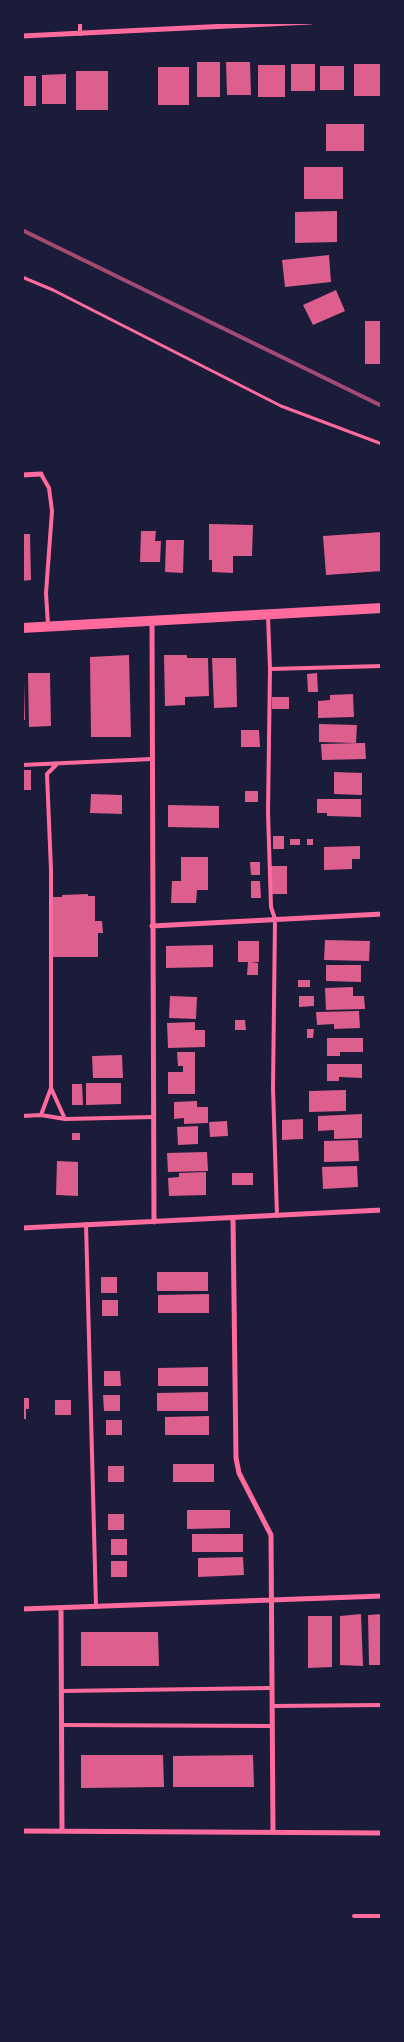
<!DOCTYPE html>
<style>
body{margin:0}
#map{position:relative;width:404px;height:2042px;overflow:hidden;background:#1b1b3a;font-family:Helvetica,sans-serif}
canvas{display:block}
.frame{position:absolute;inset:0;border:24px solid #1b1b3a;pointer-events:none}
</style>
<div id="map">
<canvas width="404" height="2042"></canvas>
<div class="frame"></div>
</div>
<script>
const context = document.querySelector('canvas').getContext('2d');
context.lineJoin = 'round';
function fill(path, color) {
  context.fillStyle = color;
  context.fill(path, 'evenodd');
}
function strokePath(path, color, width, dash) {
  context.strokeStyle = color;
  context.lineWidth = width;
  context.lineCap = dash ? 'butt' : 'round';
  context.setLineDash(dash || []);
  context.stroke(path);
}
const building = new Path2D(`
 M197 62H220V97H197Z
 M226 62H250L251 95H227Z
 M291 64H315V91H291Z
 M354 64H381V96H354Z
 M258 65H285V97H258Z
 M320 66H344V90H320Z
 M158 67H189V105H158Z
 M76 71H108V110H76Z
 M66 74V104H42V75Z
 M22 76H36V106H22Z
 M326 124H364V151H326Z
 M304 167H343V199H304Z
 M337 211V242L295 243V212Z
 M329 255 331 282 285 287 282 260Z
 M336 290 345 311 313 325 303 305Z
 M365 321H382V364H365Z
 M209 524 253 525 252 556H233V573L212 572V560H209Z
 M141 531H156L155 541H161L160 562H140Z
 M382 532V571L326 575 323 536Z
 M22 534H30L31 580 22 581Z
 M166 540H184L183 573 165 572Z
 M129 655 131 737H91L90 657Z
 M164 655H187V658H208L209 696 185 697V705L165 706Z
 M212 658H236L237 707 214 708Z
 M28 673H50L51 726 29 727Z
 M317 673 318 692H308L307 674Z
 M22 681H24L25 720H22Z
 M353 694 354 717 318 718V701L330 700V695Z
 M272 697H289V709H272Z
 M319 724 357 725 356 743 319 742Z
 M241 730H259L260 747H241Z
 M360 743H365L366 759 322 760 321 744Z
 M22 770H31V790H22Z
 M334 772 362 773V795L334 794Z
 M245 791H258V802H245Z
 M91 794 122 795V814L90 813Z
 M317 799H361V817L327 816V813H317Z
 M168 805 219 806V828L168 827Z
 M273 836H284V849H273Z
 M290 839H300V845H290Z
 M307 839H313V845H307Z
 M360 846V859H352V869L324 870V847Z
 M181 857H208V890H197L196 903H171L172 881H181Z
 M250 862H260V875H251Z
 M271 866H287V894H271Z
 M251 881H260L261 898H251Z
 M88 894V896H95V921H102L103 933H98V957H53V897H62V895Z
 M325 940 370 941 369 961 324 960Z
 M238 941H259V962H251L258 963V975H247L248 962H238Z
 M213 945V967L166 968V946Z
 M326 965H361V982L326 981Z
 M298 980H310V987H298Z
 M353 987V996H364L365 1009 326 1010 325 988Z
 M170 996 197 997 196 1019 169 1018Z
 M299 996H314V1006L299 1007Z
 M359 1011 360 1028 334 1029V1024L317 1025 316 1012Z
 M235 1020H245L246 1030H235Z
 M195 1022V1030H205V1047L168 1048 167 1023Z
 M307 1029H314L313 1038H307Z
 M327 1038H363V1052H340V1056H327Z
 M177 1052H195V1094H168V1072H183V1066H178Z
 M122 1055 123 1078H93L92 1056Z
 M327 1064H362V1078L339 1077V1081H327Z
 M86 1083H121V1104L86 1105Z
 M72 1084H82L83 1105H72Z
 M346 1090V1111L309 1112V1091Z
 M197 1101V1107H208V1123L184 1124V1118L174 1119V1102Z
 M362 1114V1138L334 1139V1130L318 1131V1116Z
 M303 1119V1139L282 1140V1120Z
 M227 1121 228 1136 210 1137 209 1122Z
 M198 1126V1144L178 1145 177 1127Z
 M72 1133H80V1140H72Z
 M358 1140 359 1161 324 1162V1141Z
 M207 1152 208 1171 168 1172 167 1153Z
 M57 1161 78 1162V1196L56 1195Z
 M357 1166 358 1187 323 1189 322 1167Z
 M206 1172V1195L169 1196 168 1178 179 1177V1173Z
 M232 1173H253V1185H232Z
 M157 1272H208V1291H157Z
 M101 1277H117V1293H101Z
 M209 1294V1313H158V1295Z
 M102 1300H118V1316H102Z
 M208 1367V1386H158V1368Z
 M104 1371H120L121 1386H104Z
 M208 1392V1411H157V1393Z
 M103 1395H120V1411H104Z
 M22 1398H29V1409H26V1419H22Z
 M55 1400H71V1415H55Z
 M209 1416V1435H165V1417Z
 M106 1420H122V1435H106Z
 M173 1464H214V1482H173Z
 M108 1466H124V1482H108Z
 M187 1510H230V1528L187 1529Z
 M108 1514H124V1530H108Z
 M192 1534H243V1552H192Z
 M111 1539H127V1555H111Z
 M243 1557 244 1575 198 1577V1558Z
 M111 1561H127V1577H111Z
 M361 1614 363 1666 340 1665V1616Z
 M382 1614V1665H369L368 1615Z
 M308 1616H332V1667L308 1668Z
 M81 1632H158L159 1666H81Z
 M81 1755H163L164 1787 81 1788Z
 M253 1755 254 1787H173V1756Z`);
const path = new Path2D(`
 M22 277 53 290 281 406 382 444`);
const service = new Path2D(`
 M80 22V34
 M41 474 49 488 52 511 46 593 48 625
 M268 616 270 669 268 812 271 907 275 919 273 1088 277 1216
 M270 669 382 666
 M22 765 152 759
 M51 1088V870L47 774 57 764
 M41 1115 51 1088 65 1119
 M22 1116 41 1115 65 1119 154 1117
 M86 1224 96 1607
 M61 1691 271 1688
 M272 1706 382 1705
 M61 1725 272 1726
 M354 1916H382`);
const minor = new Path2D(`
 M22 36 310 22
 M22 475 41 474
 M152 620 154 1222
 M152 926 382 914
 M233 1218 236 1458 239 1473 271 1535 273 1832
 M22 1228 382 1210
 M61 1608 62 1831
 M22 1609 382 1596
 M22 1831 382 1833`);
const secondary = new Path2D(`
 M22 628 382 608`);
const rail = new Path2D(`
 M22 230 382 406`);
fill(building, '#dd5f8e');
strokePath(path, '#ff6b9d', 3);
strokePath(service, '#ff6b9d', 4);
strokePath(minor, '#ff6b9d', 5);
strokePath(secondary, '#ff6b9d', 10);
strokePath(rail, '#a44b75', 4);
</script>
